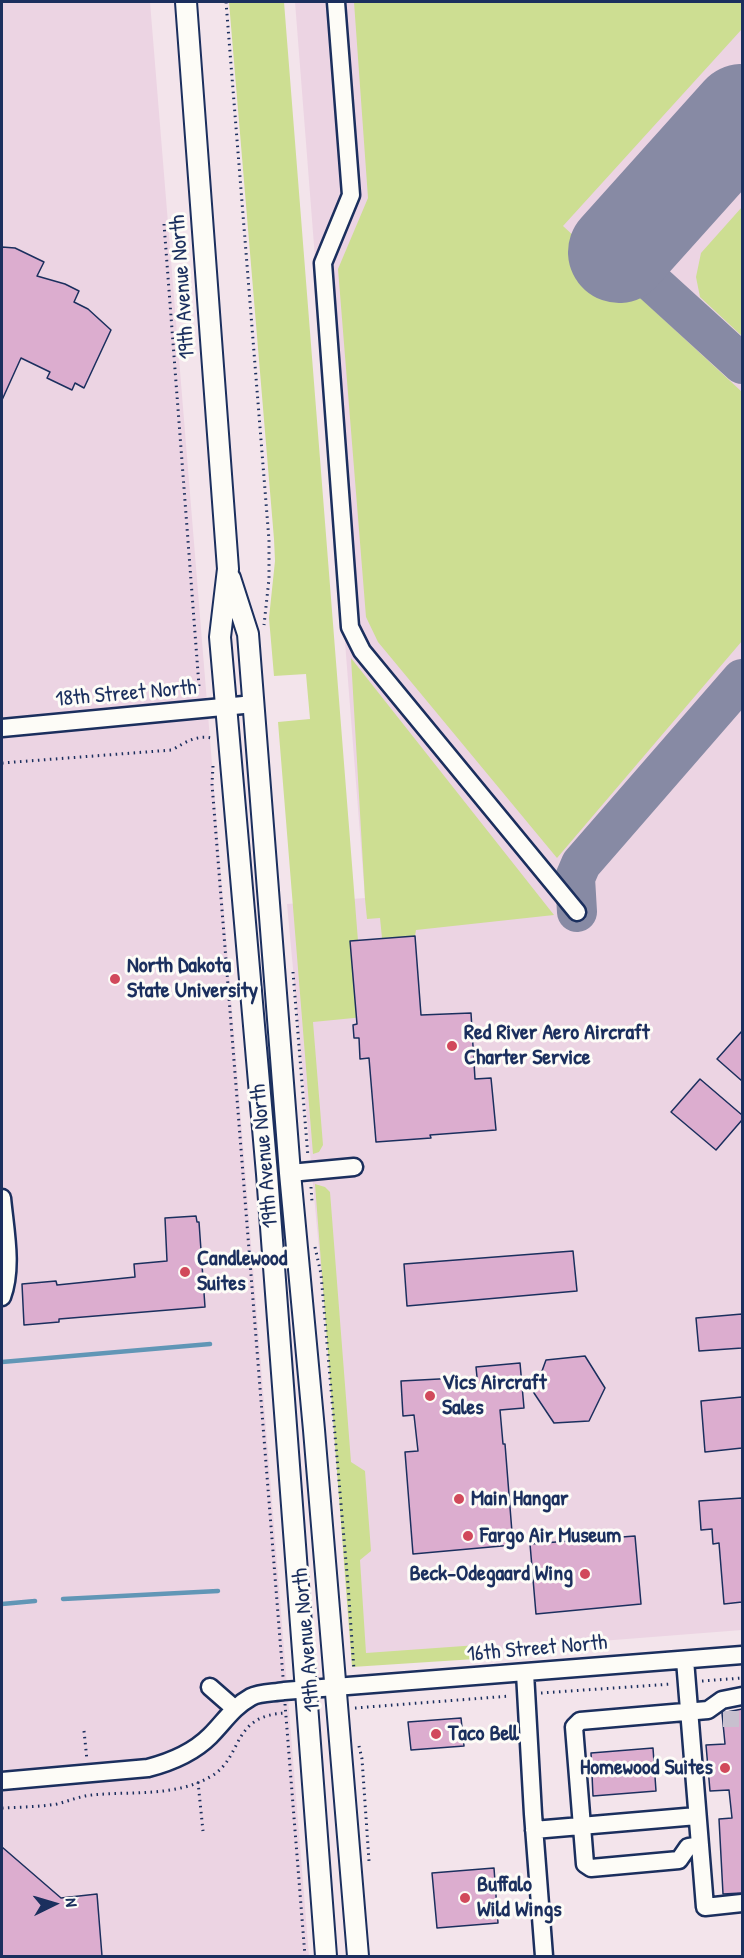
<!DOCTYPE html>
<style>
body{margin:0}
#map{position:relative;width:744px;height:1958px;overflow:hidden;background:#f3e4eb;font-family:"Patrick Hand",sans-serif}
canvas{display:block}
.frame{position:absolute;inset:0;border:3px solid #1b2f5e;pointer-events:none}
.north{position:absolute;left:24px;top:1874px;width:60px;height:60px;-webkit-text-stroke:4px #fdfcf7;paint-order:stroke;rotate:85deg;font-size:16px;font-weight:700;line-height:24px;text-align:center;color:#1b2f5e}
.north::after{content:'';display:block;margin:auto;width:21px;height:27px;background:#1b2f5e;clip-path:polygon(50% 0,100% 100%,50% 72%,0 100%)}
</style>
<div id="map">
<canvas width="744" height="1958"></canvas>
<div class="frame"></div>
<div class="north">N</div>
</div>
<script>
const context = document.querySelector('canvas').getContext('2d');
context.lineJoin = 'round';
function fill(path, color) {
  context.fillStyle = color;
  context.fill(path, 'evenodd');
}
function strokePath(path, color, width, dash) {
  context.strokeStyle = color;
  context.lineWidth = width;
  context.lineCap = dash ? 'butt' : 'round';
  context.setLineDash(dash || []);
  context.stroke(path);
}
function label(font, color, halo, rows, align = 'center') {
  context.font = font + ' "Patrick Hand",sans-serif';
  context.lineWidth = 6;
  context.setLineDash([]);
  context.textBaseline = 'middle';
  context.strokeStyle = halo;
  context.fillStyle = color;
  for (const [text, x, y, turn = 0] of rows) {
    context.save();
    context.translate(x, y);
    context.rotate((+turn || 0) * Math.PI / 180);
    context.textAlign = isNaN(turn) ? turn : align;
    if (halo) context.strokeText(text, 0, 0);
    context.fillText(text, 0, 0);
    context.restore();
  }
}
const built = new Path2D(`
 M2 2H150L309 1956H2Z
 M295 2H742V1630L357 1660 287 904 365 898Z`);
const green = new Path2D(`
 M229 2H284L364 1017 313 1022 323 1145 319 1152 313 1154 278 722 310 719 306 674 274 676 269 618 275 561 274 539Z
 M354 2H742V29L563 226 742 392V641L557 858 378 642 366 617 338 269 368 198Z
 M742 207V336L700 297 696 277 701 253Z
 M351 658 554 915 416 930 415 936 382 938 380 918 367 919 365 899Z
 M315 1184 325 1187 330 1192 351 1462 365 1471 371 1551 360 1560 366 1653 478 1645 475 1659 352 1667Z`);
const stream = new Path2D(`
 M2 1362 210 1344
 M63 1599 218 1591
 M2 1604 35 1601`);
const taxiway = new Path2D(`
 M619 252 742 364
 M577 912 575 878 581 864 742 679`);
const runway = new Path2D(`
 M619 252 742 115`);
const building = new Path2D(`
 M2 247 15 248 44 262 37 276 65 284 79 291 74 302 88 309 111 330 84 388 75 383 72 390 47 378 50 372 21 358 2 400Z
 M415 936 421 1015 471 1013 475 1079 491 1078 496 1130 430 1135 431 1138 376 1142 369 1058 360 1059 359 1038H354L353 1025 357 1024 350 941Z
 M742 1031V1081L717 1059Z
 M700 1079 742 1115V1120L716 1150 671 1112Z
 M196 1216 197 1222H199L205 1307 59 1319V1322L24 1325 22 1284 56 1281 57 1285 135 1277 134 1264 167 1261 165 1218Z
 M573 1251 577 1291 407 1306 404 1264Z
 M742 1314V1348L699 1351 696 1318Z
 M585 1356 605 1388 589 1421 554 1423 534 1393 546 1360Z
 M520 1363 524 1408 500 1410 503 1444H505L513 1545 413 1554 405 1452 418 1451 414 1415 403 1416 401 1381 477 1377 476 1367Z
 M742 1397V1448L705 1452 701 1401Z
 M742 1498V1602L724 1604 719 1543 713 1544 712 1529 701 1530 699 1501Z
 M635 1536 641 1604 536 1614 530 1544Z
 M742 1709V1893L723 1894 719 1819 732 1818 729 1790 710 1791 706 1745 725 1744 722 1713Z
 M461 1718 464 1746 411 1750 408 1722Z
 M653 1748 656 1791 593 1796 591 1753Z
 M2 1847 61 1898 97 1894 102 1956H2Z
 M494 1868 498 1923 437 1928 432 1873Z`);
const minorTunnel = new Path2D(`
 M723 1719H742`);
const path = new Path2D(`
 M226 2 269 540V579L264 625
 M164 224 199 686
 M2 763 172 750C186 742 196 735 212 738
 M213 766 212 784 283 1677
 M293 972 308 1157
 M311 1187 312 1202
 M315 1247 321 1274 348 1585 354 1670
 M702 1681 742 1678
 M541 1693 672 1684
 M285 1704 305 1956
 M355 1708 510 1696
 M84 1731 87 1760
 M359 1746 362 1759 369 1861
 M198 1782 203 1831
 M2 1808C20 1807 39 1807 57 1804 69 1801 80 1796 92 1795 131 1791 175 1797 210 1777 244 1758 230 1715 286 1713`);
const minor = new Path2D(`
 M336 2 351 195 323 263 350 627 362 651 577 912
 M2 728 254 704
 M290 1173 354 1167
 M2 1198C5 1230 13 1267 2 1297
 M685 1660 705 1907 742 1903
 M525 1673 533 1814 544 1956
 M210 1687 234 1708
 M2 1781 148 1768C171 1762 193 1753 210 1736 224 1722 233 1707 251 1697 260 1692 274 1693 284 1691L742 1655
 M534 1830 697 1816
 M699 1845 688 1847 679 1860 591 1868 585 1864 574 1727 580 1721 708 1710 722 1700 742 1696`);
const major = new Path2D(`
 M186 2 228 569 220 637 267 1174 326 1956
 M230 578 248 634 290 1173 314 1430 358 1956`);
const markers = [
 [115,979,6,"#d1495b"],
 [452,1046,6,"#d1495b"],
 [185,1272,6,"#d1495b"],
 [430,1396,6,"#d1495b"],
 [459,1499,6,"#d1495b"],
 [468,1536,6,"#d1495b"],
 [585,1574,6,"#d1495b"],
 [436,1734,6,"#d1495b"],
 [725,1768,6,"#d1495b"],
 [465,1898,6,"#d1495b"]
];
const streetNames = [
 ["19th Avenue North",183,287,-94],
 ["18th Street North",126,694,-5],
 ["19th Avenue North",265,1156,-95],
 ["19th Avenue North",307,1640,-95],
 ["16th Street North",537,1649,-5]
];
const poiNames = [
 ["North Dakota",127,966],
 ["State University",127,991],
 ["Red River Aero Aircraft",464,1033],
 ["Charter Service",464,1058],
 ["Candlewood",197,1259],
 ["Suites",197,1284],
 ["Vics Aircraft",442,1383],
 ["Sales",442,1408],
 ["Main Hangar",471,1499],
 ["Fargo Air Museum",480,1536],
 ["Beck-Odegaard Wing",573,1574,"right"],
 ["Taco Bell",448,1734],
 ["Homewood Suites",713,1768,"right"],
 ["Buffalo",477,1885],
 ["Wild Wings",477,1910]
];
fill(built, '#ecd4e3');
fill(green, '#cdde92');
strokePath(stream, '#6196b6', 4.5);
strokePath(taxiway, '#878aa4', 40);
strokePath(runway, '#878aa4', 102);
fill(building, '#dcadcf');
strokePath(building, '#1b2f5e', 1.5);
strokePath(minorTunnel, '#c8c0cf', 16, [16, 8]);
strokePath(minor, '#1b2f5e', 21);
strokePath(major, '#1b2f5e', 24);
strokePath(path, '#1b2f5e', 3, [1.5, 4.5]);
strokePath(minor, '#fdfcf7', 16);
strokePath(major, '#fdfcf7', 20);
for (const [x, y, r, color] of markers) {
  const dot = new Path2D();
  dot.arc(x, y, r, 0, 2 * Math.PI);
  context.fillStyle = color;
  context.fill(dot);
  strokePath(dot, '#fdfcf7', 2);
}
label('22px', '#1b2f5e', '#fdfcf7', streetNames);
label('bold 22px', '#1b2f5e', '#fdfcf7', poiNames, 'left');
</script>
